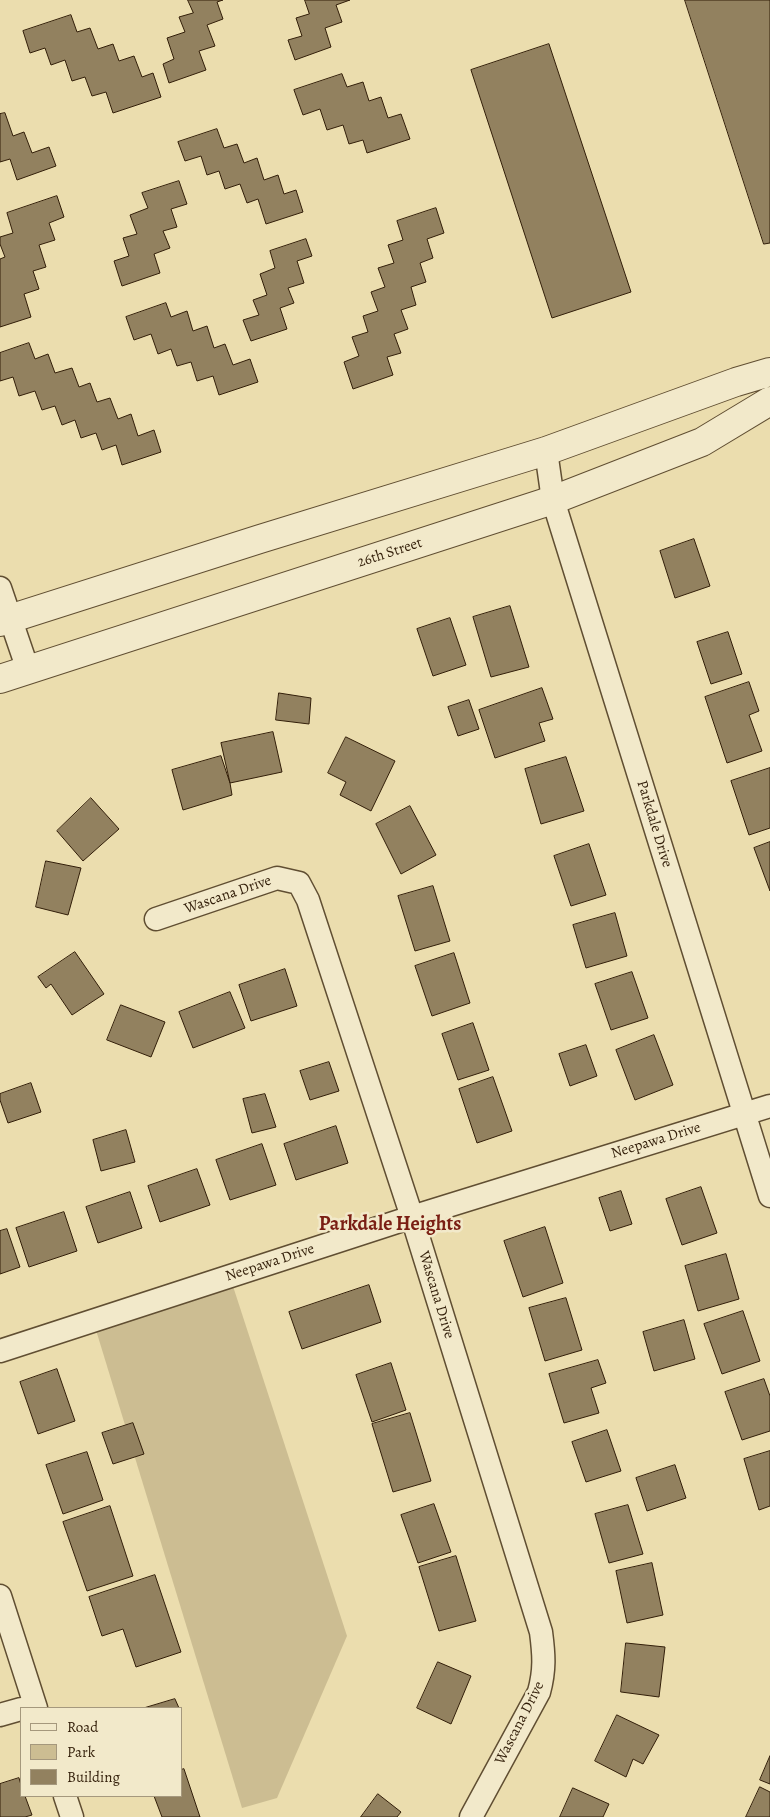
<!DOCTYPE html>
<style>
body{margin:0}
#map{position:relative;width:770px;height:1817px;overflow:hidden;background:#ebddae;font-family:Alegreya,serif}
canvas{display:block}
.legend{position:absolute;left:20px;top:1707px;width:162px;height:90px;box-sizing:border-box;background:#f2e9ca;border:1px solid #a5987d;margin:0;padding:6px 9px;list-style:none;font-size:15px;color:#321e09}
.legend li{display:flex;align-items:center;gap:10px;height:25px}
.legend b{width:25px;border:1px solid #a5987d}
</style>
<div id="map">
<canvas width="770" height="1817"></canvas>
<ul class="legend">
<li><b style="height:6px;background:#f2e9ca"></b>Road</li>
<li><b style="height:14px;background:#ccbd92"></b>Park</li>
<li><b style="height:14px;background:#92815f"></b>Building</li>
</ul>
</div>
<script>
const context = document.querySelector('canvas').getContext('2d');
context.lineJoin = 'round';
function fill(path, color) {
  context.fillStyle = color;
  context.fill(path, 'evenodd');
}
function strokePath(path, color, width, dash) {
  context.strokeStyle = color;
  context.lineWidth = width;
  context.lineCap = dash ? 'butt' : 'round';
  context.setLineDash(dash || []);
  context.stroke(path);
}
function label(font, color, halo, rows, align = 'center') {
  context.font = font + ' Alegreya,serif';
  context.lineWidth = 5;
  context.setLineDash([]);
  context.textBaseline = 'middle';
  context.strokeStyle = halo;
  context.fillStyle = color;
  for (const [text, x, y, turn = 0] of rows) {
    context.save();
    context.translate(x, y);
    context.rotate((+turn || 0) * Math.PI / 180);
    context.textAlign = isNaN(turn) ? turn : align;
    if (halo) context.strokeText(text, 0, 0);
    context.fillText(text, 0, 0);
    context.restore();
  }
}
const green = new Path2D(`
 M229 1274 347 1636 277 1798 242 1808 92 1317Z`);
const building = new Path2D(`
 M188 0H223L217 2 223 19 207 25 215 46 199 51 206 70 169 83 163 64 174 59 167 38 185 32 179 17 193 13Z
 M305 0H350L336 5 342 22 325 28 331 47 295 60 288 40 302 36 296 18 309 14Z
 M685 0H770V243L764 244Z
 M71 15 77 32 90 28 98 49 113 44 119 61 134 56 142 77 153 73 161 97 113 113 106 92 92 96 85 77 72 81 65 60 51 65 45 48 30 53 23 31Z
 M549 44 631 292 552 318 471 70Z
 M342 74 347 87 363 82 369 101 381 97 388 118 401 114 410 139 367 153 363 140 349 144 343 125 327 130 320 109 303 115 294 90Z
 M5 113 13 136 24 132 32 153 49 147 56 166 17 180 10 159 0 162V114Z
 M217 129 224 148 237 144 244 163 257 158 264 180 278 175 284 194 296 190 303 212 266 224 258 199 247 203 240 184 225 189 219 171 207 175 201 156 185 161 178 142Z
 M179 181 187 204 171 209 177 227 163 231 170 248 154 254 160 273 122 286 114 261 129 256 123 238 137 234 130 215 148 208 142 193Z
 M57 196 64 217 49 223 55 240 39 245 46 267 33 271 39 289 24 294 31 317 0 327V259L5 257 0 244V237L13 233 7 213Z
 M436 208 444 233 427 239 433 258 420 263 426 282 411 287 416 305 401 310 408 329 394 334 401 353 387 357 393 375 353 389 344 362 359 356 352 337 368 332 363 316 378 311 371 292 385 287 378 268 394 263 388 245 403 240 397 221Z
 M306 239 312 256 297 261 304 283 288 288 294 303 280 308 287 329 251 341 243 320 259 315 253 300 267 295 260 274 275 268 270 251Z
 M166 303 171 317 187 311 193 331 207 326 214 348 225 344 233 365 250 359 258 382 219 395 213 376 197 381 191 362 177 366 171 349 158 354 151 334 134 340 126 317Z
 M29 343 35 359 48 354 55 373 72 368 79 387 90 383 97 402 110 398 118 419 131 414 138 436 154 430 161 452 122 465 116 445 102 450 96 433 81 438 75 420 62 425 55 406 42 410 35 391 19 396 13 377 0 381V353Z
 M694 539 710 586 675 598 660 551Z
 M510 606 529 667 491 677 473 617Z
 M450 618 466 665 433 676 417 629Z
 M728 632 742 674 711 684 697 642Z
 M749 682 759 711 749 715 762 751 727 763 705 697Z
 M542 688 553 719 539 723 545 741 495 758 479 710Z
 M279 693 311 698 309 724 276 720Z
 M469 700 479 729 458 736 448 707Z
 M273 732 282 772 230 783 221 743Z
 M346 737 395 761 371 811 340 795 346 782 328 773Z
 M221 756 230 783 232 795 183 810 172 770Z
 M566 757 584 811 541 824 525 769Z
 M770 768V828L749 835 731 781Z
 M91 798 119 829 83 861 57 831Z
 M410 806 436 855 401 874 376 824Z
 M770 842V891L754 848Z
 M589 844 606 895 571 906 554 856Z
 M46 861 81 868 68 915 36 907Z
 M433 886 450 941 415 951 398 896Z
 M615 913 627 956 586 968 573 925Z
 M75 952 104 994 72 1015 51 984 46 988 38 977Z
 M454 953 470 1003 432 1016 415 966Z
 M285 969 297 1006 251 1021 239 985Z
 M632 972 648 1018 611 1030 595 984Z
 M230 992 245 1028 193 1048 179 1012Z
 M121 1005 165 1022 151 1057 107 1040Z
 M473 1023 489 1070 458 1080 442 1034Z
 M654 1035 673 1085 635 1100 616 1050Z
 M586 1045 597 1076 570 1086 559 1054Z
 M329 1062 339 1091 310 1100 300 1071Z
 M493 1077 512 1131 477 1143 459 1089Z
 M31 1083 41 1112 8 1123 0 1100V1094Z
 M265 1094 276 1127 252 1133 243 1099Z
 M336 1126 348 1163 296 1180 284 1144Z
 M126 1130 135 1162 101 1171 93 1140Z
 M262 1144 276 1185 230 1200 216 1160Z
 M197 1169 210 1205 160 1222 148 1186Z
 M701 1187 717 1233 682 1245 666 1199Z
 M621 1191 632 1224 610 1231 599 1198Z
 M130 1192 142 1228 98 1243 86 1207Z
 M64 1212 77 1251 29 1267 16 1228Z
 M545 1227 563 1283 523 1297 504 1241Z
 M7 1229 20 1267 0 1274V1231Z
 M726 1254 739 1299 698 1311 685 1266Z
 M369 1285 381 1322 302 1349 289 1312Z
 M566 1298 582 1350 545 1361 529 1308Z
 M743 1311 760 1361 722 1374 704 1324Z
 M684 1320 695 1359 654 1371 643 1332Z
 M598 1360 606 1383 591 1388 599 1413 564 1423 549 1374Z
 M391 1363 406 1410 372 1422 356 1375Z
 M57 1369 75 1421 38 1434 20 1382Z
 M764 1379 770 1396V1431L742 1440 725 1392Z
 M410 1413 431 1481 393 1492 372 1424Z
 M133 1423 144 1454 113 1464 102 1433Z
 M607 1430 621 1471 586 1482 572 1442Z
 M770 1451V1506L759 1510 744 1459Z
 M87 1452 103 1500 63 1514 46 1465Z
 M675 1465 686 1498 647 1511 636 1478Z
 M434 1504 451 1552 418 1563 401 1515Z
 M628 1505 643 1554 609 1563 595 1514Z
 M110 1506 133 1576 87 1591 63 1522Z
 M456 1556 476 1621 439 1631 419 1567Z
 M652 1563 663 1615 627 1623 616 1571Z
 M155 1575 181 1652 136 1667 123 1629 102 1636 89 1597Z
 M626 1643 665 1647 659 1697 621 1692Z
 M438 1662 471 1676 451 1724 417 1708Z
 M175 1699 179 1708H144Z
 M617 1715 659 1735 643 1764 633 1759 626 1777 595 1761Z
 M770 1756V1784L760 1780Z
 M184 1769 200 1817H162L154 1796H181V1770Z
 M19 1778 21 1785V1796H25L32 1815 25 1817H0V1784Z
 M760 1787 770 1792V1817H746Z
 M573 1788 609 1804 603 1817H560Z
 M378 1794 401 1812 397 1817H361Z`);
const minor = new Path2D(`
 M546 451 553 500 770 1196
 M0 588 28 670
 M156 919 277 878 299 883 308 900 412 1217 541 1632C544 1655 545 1670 539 1692L471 1817
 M0 1351 412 1217 770 1106
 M0 1596 36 1708
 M0 1715 21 1709
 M65 1796 72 1817`);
const tertiary = new Path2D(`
 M0 622 260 539 546 451 736 382 770 372
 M0 679 553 500 702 442 770 401`);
const streetNames = [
 ["26th Street",390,553,-18],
 ["Parkdale Drive",654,824,73],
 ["Wascana Drive",228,895,-19],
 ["Neepawa Drive",656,1141,-17],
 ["Neepawa Drive",270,1263,-18],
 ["Wascana Drive",436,1295,73],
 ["Wascana Drive",520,1723,-63]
];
const districtNames = [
 ["Parkdale Heights",390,1225]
];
fill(green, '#ccbd92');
fill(building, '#92815f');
strokePath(building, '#321e09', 1);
strokePath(minor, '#604e32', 25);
strokePath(tertiary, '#604e32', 30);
strokePath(minor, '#f2e9ca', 22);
strokePath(tertiary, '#f2e9ca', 28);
label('15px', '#321e09', '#f2e9ca', streetNames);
label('bold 20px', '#7a1f14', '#f2e9ca', districtNames);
</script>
